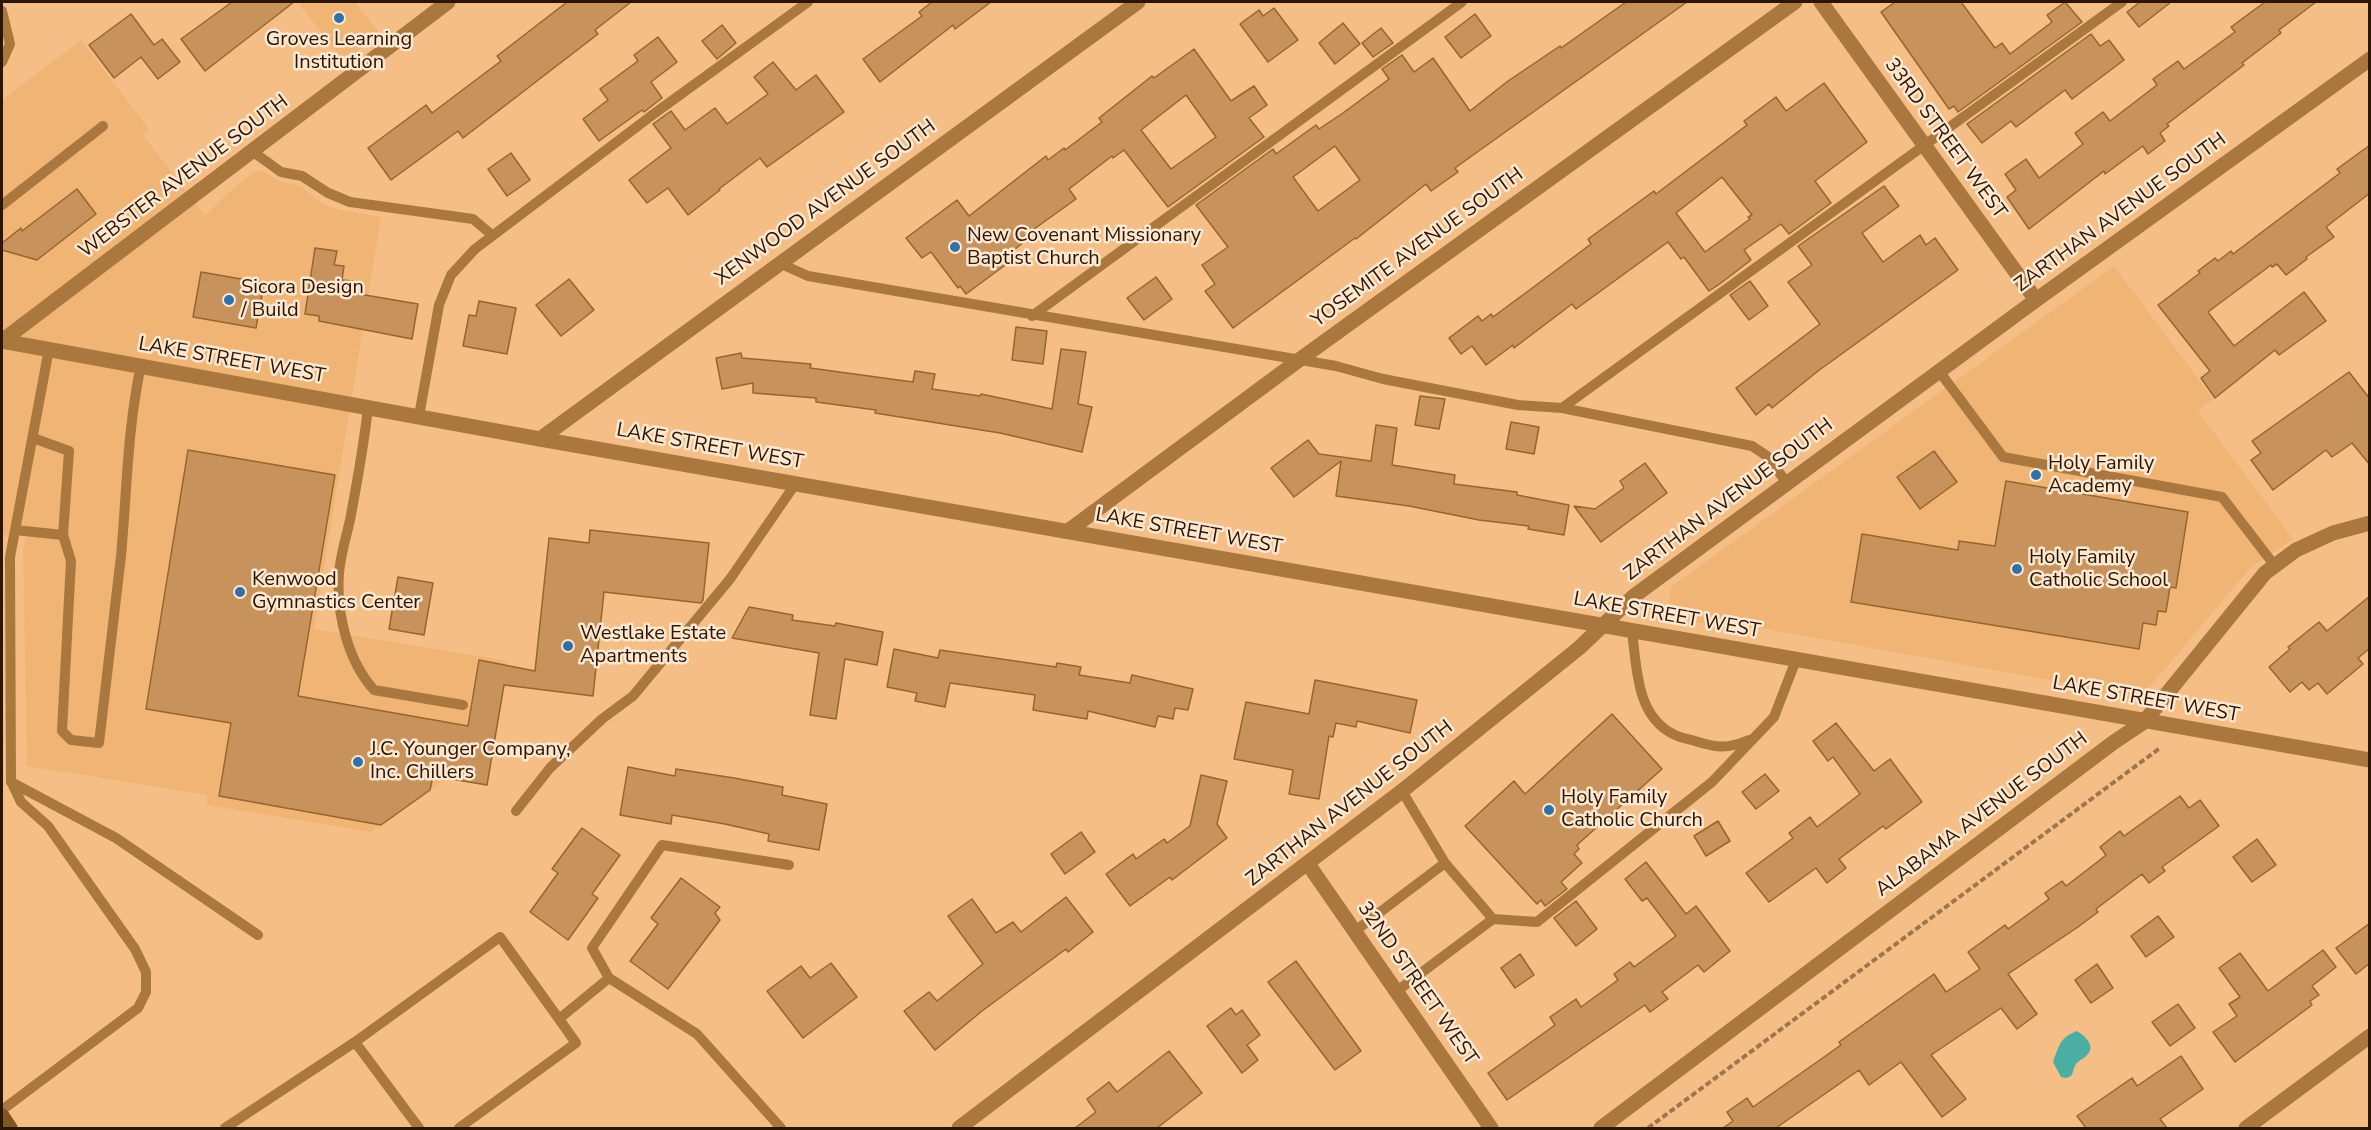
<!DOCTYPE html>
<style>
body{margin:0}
#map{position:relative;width:2371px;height:1130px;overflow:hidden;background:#f5be86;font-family:"Nunito Sans",sans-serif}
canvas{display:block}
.frame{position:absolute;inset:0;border:3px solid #2a1601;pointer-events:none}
</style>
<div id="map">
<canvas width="2371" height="1130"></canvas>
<div class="frame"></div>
</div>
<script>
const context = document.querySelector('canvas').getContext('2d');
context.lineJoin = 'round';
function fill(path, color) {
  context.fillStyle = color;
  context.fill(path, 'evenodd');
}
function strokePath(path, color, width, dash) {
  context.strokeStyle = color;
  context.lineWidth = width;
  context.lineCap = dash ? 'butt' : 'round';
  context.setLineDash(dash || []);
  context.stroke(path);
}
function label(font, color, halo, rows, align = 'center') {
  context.font = font + ' "Nunito Sans",sans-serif';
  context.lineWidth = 5;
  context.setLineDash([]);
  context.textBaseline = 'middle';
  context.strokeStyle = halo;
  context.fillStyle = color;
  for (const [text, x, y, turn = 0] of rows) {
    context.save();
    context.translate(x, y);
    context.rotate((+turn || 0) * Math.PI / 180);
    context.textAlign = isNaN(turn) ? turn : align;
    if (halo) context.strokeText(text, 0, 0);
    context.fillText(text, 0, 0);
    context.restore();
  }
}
const built = new Path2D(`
 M298 2H355L380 34 344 62Z
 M81 40 149 129 143 135 205 216 228 193 253 172 263 171 280 181 300 186 323 204 336 209 381 217 314 629 507 661 487 785 447 778 371 832 206 805 207 795 27 766 23 549 26 535H2V100Z
 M2114 266 2213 399 2198 411 2293 539 2251 567 2140 698 2130 701 2100 695 2083 686 1727 622 1715 626 1686 621 1677 618 1671 611 1669 605 1671 587Z`);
const water = new Path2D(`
 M2077 1031C2087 1037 2097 1048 2085 1057 2080 1061 2081 1059 2077 1063 2073 1067 2074 1072 2071 1076L2066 1078 2061 1077 2053 1062C2059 1046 2060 1037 2077 1031Z`);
const building = new Path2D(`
 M232 2H294L205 71 181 39Z
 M567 2H631L595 30 598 34 463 138 458 131 391 180 368 148 426 105 432 113 501 61 497 56Z
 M932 2H991L955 29 953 25 880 82 863 59 922 16 919 12Z
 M1626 2H1687L1455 168 1458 172 1431 191 1426 184 1356 239 1355 238 1233 328 1205 291 1215 284 1202 265 1228 247 1196 205 1273 149 1276 154 1316 125 1319 129 1343 113 1389 79 1382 69 1402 55 1414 72 1433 58 1470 111 1508 81 1560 46 1561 48ZM1335 146 1360 180 1318 211 1293 177Z
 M1895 2H1961L1995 48 2002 43 2010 54 2052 22 2047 15 2065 2 2082 22 1958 112 1954 106 1949 109 1881 12Z
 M2140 2H2171L2139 27 2127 12Z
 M2265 2H2316L2279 30 2281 33 2242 63 2244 65 2167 124 2169 126 2160 133 2165 141 2148 154 2143 146 2105 174 2104 171 2029 229 2007 197 2016 190 2005 174 2026 159 2039 178 2083 144 2075 133 2103 112 2110 121 2157 85 2153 79 2178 61 2184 69 2235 32 2231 27Z
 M1274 8 1298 40 1268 62 1240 24 1259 10 1263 16Z
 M131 14 154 45 162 39 180 62 158 79 141 57 114 78 89 45Z
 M1475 14 1491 36 1461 58 1445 37Z
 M1343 23 1360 44 1335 64 1319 43Z
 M722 25 736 43 717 59 702 41Z
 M1381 28 1393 43 1373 57 1362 43Z
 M2091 34 2100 46 2109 40 2124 60 2072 99 2065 90 2016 127 2011 121 1982 143 1967 124Z
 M658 37 677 62 651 82 662 98 644 112 642 110 599 141 583 119 608 100 600 89 638 61 634 55Z
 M1194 49 1231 101 1254 86 1267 105 1249 118 1264 137 1168 207 1124 150 1113 158 1112 156 1069 189 1076 199 1023 237 1025 241 1004 258 1008 263 966 294 960 286 958 288 931 252 922 258 906 238 957 200 969 216 1046 156 1048 160 1064 148 1065 150 1102 122 1099 118 1152 76 1154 78ZM1186 95 1216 137 1171 169 1141 130Z
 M773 62 796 90 816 75 844 112 767 167 760 158 719 189 720 190 688 215 668 188 647 203 629 180 671 148 653 124 671 111 685 130 715 108 727 124 768 94 754 77Z
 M1824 83 1867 142 1815 181 1831 203 1789 234 1781 224 1744 250 1751 260 1721 283 1709 291 1684 257 1681 259 1668 242 1576 309 1572 304 1514 348 1513 345 1486 365 1472 346 1461 354 1449 338 1478 316 1482 321 1491 314 1493 317 1543 280 1591 244 1588 239 1654 191 1656 194 1747 125 1744 121 1776 97 1786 111ZM1722 177 1752 215 1748 217 1750 219 1705 252 1676 213Z
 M2370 145V193L2326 227 2334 237 2306 257 2307 259 2286 275 2277 264 2272 267 2271 265 2208 312 2234 346 2304 292 2326 321 2279 355 2275 350 2215 398 2201 378 2210 371 2158 305 2200 273 2198 271 2215 258 2218 261 2231 251 2233 254 2340 173 2337 169Z
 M511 153 530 180 507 196 488 169Z
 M1884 186 1899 206 1862 233 1883 262 1920 235 1926 245 1935 238 1958 270 1818 371 1772 408 1769 404 1756 415 1736 388 1820 324 1788 282 1812 265 1798 246Z
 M77 189 96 214 37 260 2 250V243L21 228 22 231Z
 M315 248 337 251 334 265 344 266 342 280 361 282 359 294 418 304 412 339 319 321V316L305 314Z
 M201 272 264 283 256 328 193 317Z
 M1156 277 1172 299 1144 320 1127 298Z
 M569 279 594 310 561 336 536 305Z
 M1750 281 1768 306 1749 320 1730 295Z
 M479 301 516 308 507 354 463 346 469 315 476 316Z
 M1016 327 1047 331 1043 364 1012 360Z
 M1061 349 1086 352 1078 404 1092 407 1082 452 1000 433 875 413 876 410 816 402V398L753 393V383L722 389 716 358 741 353 742 358 811 364 810 368 913 382 915 371 935 374 932 389 980 396 981 394 1052 409Z
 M2349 372 2370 399V465L2352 443 2332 457 2326 450 2273 490 2251 460 2261 453 2252 441Z
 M1420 396 1445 399 1439 429 1415 425Z
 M1511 422 1539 427 1534 454 1506 449Z
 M1376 425 1397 428 1392 465 1455 475 1454 484 1517 492V495L1569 505 1564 535 1528 529 1529 526 1479 520 1409 506 1336 496 1341 461 1294 497 1271 468 1308 440 1319 454 1371 461Z
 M188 450 335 475 298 696 468 726 479 660 535 671 549 538 589 543 590 530 709 543 703 600 701 603 604 592 593 696 504 685 487 785 433 776 430 790 381 825 219 796 231 723 146 709Z
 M1934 451 1957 482 1920 509 1897 477Z
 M1645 463 1667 493 1601 542 1574 506 1595 509 1624 488 1620 481Z
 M2006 481 2188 512 2176 588 2170 587 2166 612 2158 611 2156 625 2143 623 2139 649 1851 602 1862 534 1958 550 1959 541 1995 546Z
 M398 577 433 583 424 635 389 629Z
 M2370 596V648L2358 658 2363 664 2327 694 2318 683 2309 690 2302 682 2290 692 2269 667 2290 649 2288 647 2319 622 2327 631Z
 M749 607 793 615 792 620 835 626 836 623 883 632 877 665 845 659 836 719 810 715 819 653 732 638Z
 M894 649 938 658 940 650 1056 667 1057 663 1081 667 1079 675 1130 683 1132 675 1193 689 1188 710 1175 708 1173 719 1158 716 1155 727 1088 711 1087 719 1033 710 1035 695 950 683 945 707 915 701 917 693 887 687Z
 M1315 680 1417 700 1410 733 1357 721 1356 727 1336 723 1333 737 1329 736 1319 799 1289 794 1293 770 1234 759 1246 702 1309 714Z
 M1612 714 1662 769 1577 845 1579 849 1574 854 1582 863 1561 882 1567 889 1545 906 1541 900 1537 904 1465 826 1514 781 1525 794Z
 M1836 723 1874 771 1890 759 1922 802 1886 829 1883 826 1839 859 1846 868 1827 883 1816 868 1769 902 1746 873 1793 838 1789 833 1810 817 1817 827 1860 794 1833 757 1828 761 1813 741Z
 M628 767 675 776 676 769 734 778 783 787 782 795 827 804 819 850 768 841 769 834 725 824 672 815 671 824 620 815Z
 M1765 774 1779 791 1756 809 1742 792Z
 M1201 775 1227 781 1217 824 1227 838 1172 880 1170 877 1130 906 1106 874 1133 854 1136 859 1164 839 1167 843 1190 826Z
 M2180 796 2189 808 2200 800 2219 826 2162 867 2165 871 2149 883 2142 874 2096 909 2098 912 2078 927 2008 974 2037 1014 2017 1029 2001 1008 1931 1055 1966 1099 1942 1117 1901 1062 1869 1085 1859 1070 1776 1128H1723L1733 1121 1727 1112 1747 1098 1753 1107 1841 1045 1839 1042 1934 974 1946 992 1980 969 1968 952 2005 925 2008 929 2049 899 2045 893 2062 881 2066 886 2100 860 2106 855 2100 847 2120 831 2124 836Z
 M1718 821 1730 841 1706 856 1694 836Z
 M582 828 620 855 592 894 598 898 568 940 530 912 558 873 552 869Z
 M1081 832 1095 852 1065 874 1051 854Z
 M2257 839 2276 865 2252 882 2233 857Z
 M1646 862 1686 914 1696 906 1730 951 1704 972 1698 965 1662 992 1668 999 1650 1012 1645 1005 1507 1100 1488 1073 1555 1025 1550 1017 1576 999 1581 1007 1618 980 1614 974 1630 962 1634 967 1676 936 1647 898 1642 901 1625 879Z
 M681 878 720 907 715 913 720 920 668 989 630 961 658 924 651 918Z
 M1066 897 1093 932 1068 952 1066 949 982 1011 935 1050 904 1011 929 992 937 1001 983 964 948 916 972 899 996 933 1013 922 1021 932Z
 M1576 901 1597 929 1576 946 1554 918Z
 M2158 916 2174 937 2146 957 2131 936Z
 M2370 923V963L2356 974 2336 948Z
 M2323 950 2336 967 2312 986 2319 995 2310 1001 2312 1005 2235 1062 2213 1032 2237 1016 2229 1004 2240 997 2219 968 2240 953 2268 991Z
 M1520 954 1534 975 1515 988 1501 968Z
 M1296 961 1361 1051 1335 1070 1268 982Z
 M831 963 857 997 803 1038 767 991 801 966 810 978Z
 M2097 964 2113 988 2091 1003 2075 980Z
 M2178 1004 2195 1028 2170 1046 2152 1022Z
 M1231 1008 1236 1015 1242 1010 1260 1035 1247 1045 1258 1060 1242 1073 1207 1026Z
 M1169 1051 1202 1093 1157 1128H1075L1096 1112 1087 1099 1109 1082 1117 1092Z
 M2181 1056 2203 1089 2160 1119 2167 1128H2086L2077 1116 2132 1078 2137 1086Z`);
const path = new Path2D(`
 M1648 1128 2160 748`);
const service = new Path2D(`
 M2 11 10 44 2 62
 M252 151 281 172 302 176 328 193 350 202 473 219 492 235
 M2 205 103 126
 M779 263 808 276 1336 366 1383 379 1518 405 1562 408 1752 446 1767 456 1787 483
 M1032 316 1462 2
 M1939 371 2003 457 2222 497 2275 566
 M368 407C364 445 357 483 350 520 346 538 340 557 339 574 336 614 348 661 374 690L463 705
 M1562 408 2122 2
 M419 416 439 305 451 275 475 249 655 113 808 2
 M33 438 69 451 63 535
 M15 530 63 535 71 561 62 731 71 740 99 743C106 681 114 618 121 556 127 491 127 431 141 365
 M1632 632C1637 668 1636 715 1673 734 1680 738 1688 739 1695 741 1717 748 1728 749 1749 740
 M11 782 116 838 258 935
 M1402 791 1445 863 1493 919
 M516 811 550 768 602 719 633 696 730 579 796 483
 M1355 931 1445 863
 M1397 991 1493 919 1537 922 1712 782 1774 717 1796 660
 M355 1042 419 1128
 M2 1110 138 1008 146 992V972L135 949 48 826 21 802 11 781 10 557 49 349
 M225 1128 355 1042 500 937 559 1019 609 978
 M459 1128 576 1043 559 1019
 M781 1128 697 1034 609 978 592 948 662 845 789 865`);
const minor = new Path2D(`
 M1821 2 2036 300
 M2 341 448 2
 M540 439 1138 2
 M1068 531 1299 360 1795 2
 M1308 864 1491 1128
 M959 1128 1402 791 1579 648 1634 596 2036 300 2370 59
 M1601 1128 2114 742 2144 722 2265 573 2296 550 2333 533 2370 523
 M2246 1128 2370 1036`);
const tertiary = new Path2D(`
 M2 341 540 439 2370 760`);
const secondary = new Path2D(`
 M2 1116 10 1128`);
const markers = [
 [339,18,6,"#3071a8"],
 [955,247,6,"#3071a8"],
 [229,300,6,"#3071a8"],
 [2036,475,6,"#3071a8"],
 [2017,569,6,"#3071a8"],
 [240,592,6,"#3071a8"],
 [568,646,6,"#3071a8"],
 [358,762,6,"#3071a8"],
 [1549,810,6,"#3071a8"]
];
const poiNames = [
 ["Groves Learning",339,40,"center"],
 ["Institution",339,63,"center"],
 ["New Covenant Missionary",967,236],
 ["Baptist Church",967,259],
 ["Sicora Design",241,288],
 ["/ Build",241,311],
 ["Holy Family",2048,464],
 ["Academy",2048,487],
 ["Holy Family",2029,558],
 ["Catholic School",2029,581],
 ["Kenwood",252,580],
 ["Gymnastics Center",252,603],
 ["Westlake Estate",580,634],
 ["Apartments",580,657],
 ["J.C. Younger Company,",370,750],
 ["Inc. Chillers",370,773],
 ["Holy Family",1561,798],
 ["Catholic Church",1561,821]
];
const streetNames = [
 ["33RD STREET WEST",1945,139,54],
 ["WEBSTER AVENUE SOUTH",184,177,-37],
 ["XENWOOD AVENUE SOUTH",826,203,-36],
 ["ZARTHAN AVENUE SOUTH",2121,213,-36],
 ["YOSEMITE AVENUE SOUTH",1418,248,-36],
 ["LAKE STREET WEST",232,361,10],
 ["LAKE STREET WEST",710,447,10],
 ["ZARTHAN AVENUE SOUTH",1729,500,-37],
 ["LAKE STREET WEST",1189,532,10],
 ["LAKE STREET WEST",1667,616,10],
 ["LAKE STREET WEST",2146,700,10],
 ["ZARTHAN AVENUE SOUTH",1350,804,-38],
 ["ALABAMA AVENUE SOUTH",1982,815,-37],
 ["32ND STREET WEST",1417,984,55]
];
fill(built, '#f0b475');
fill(water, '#4aaea4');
fill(building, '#c7925b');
strokePath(building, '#97652d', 1.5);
strokePath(path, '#9e764d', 4, [6, 3]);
strokePath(service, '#aa773e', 10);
strokePath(minor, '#aa773e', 15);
strokePath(tertiary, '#aa773e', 15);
strokePath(secondary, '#825623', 15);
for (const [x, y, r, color] of markers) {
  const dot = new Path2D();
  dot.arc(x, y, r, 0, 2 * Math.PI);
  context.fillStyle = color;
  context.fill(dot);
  strokePath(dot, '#fde7d1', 2);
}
label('20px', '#2a1601', '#fde7d1', poiNames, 'left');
label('20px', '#2a1601', '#fde7d1', streetNames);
</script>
